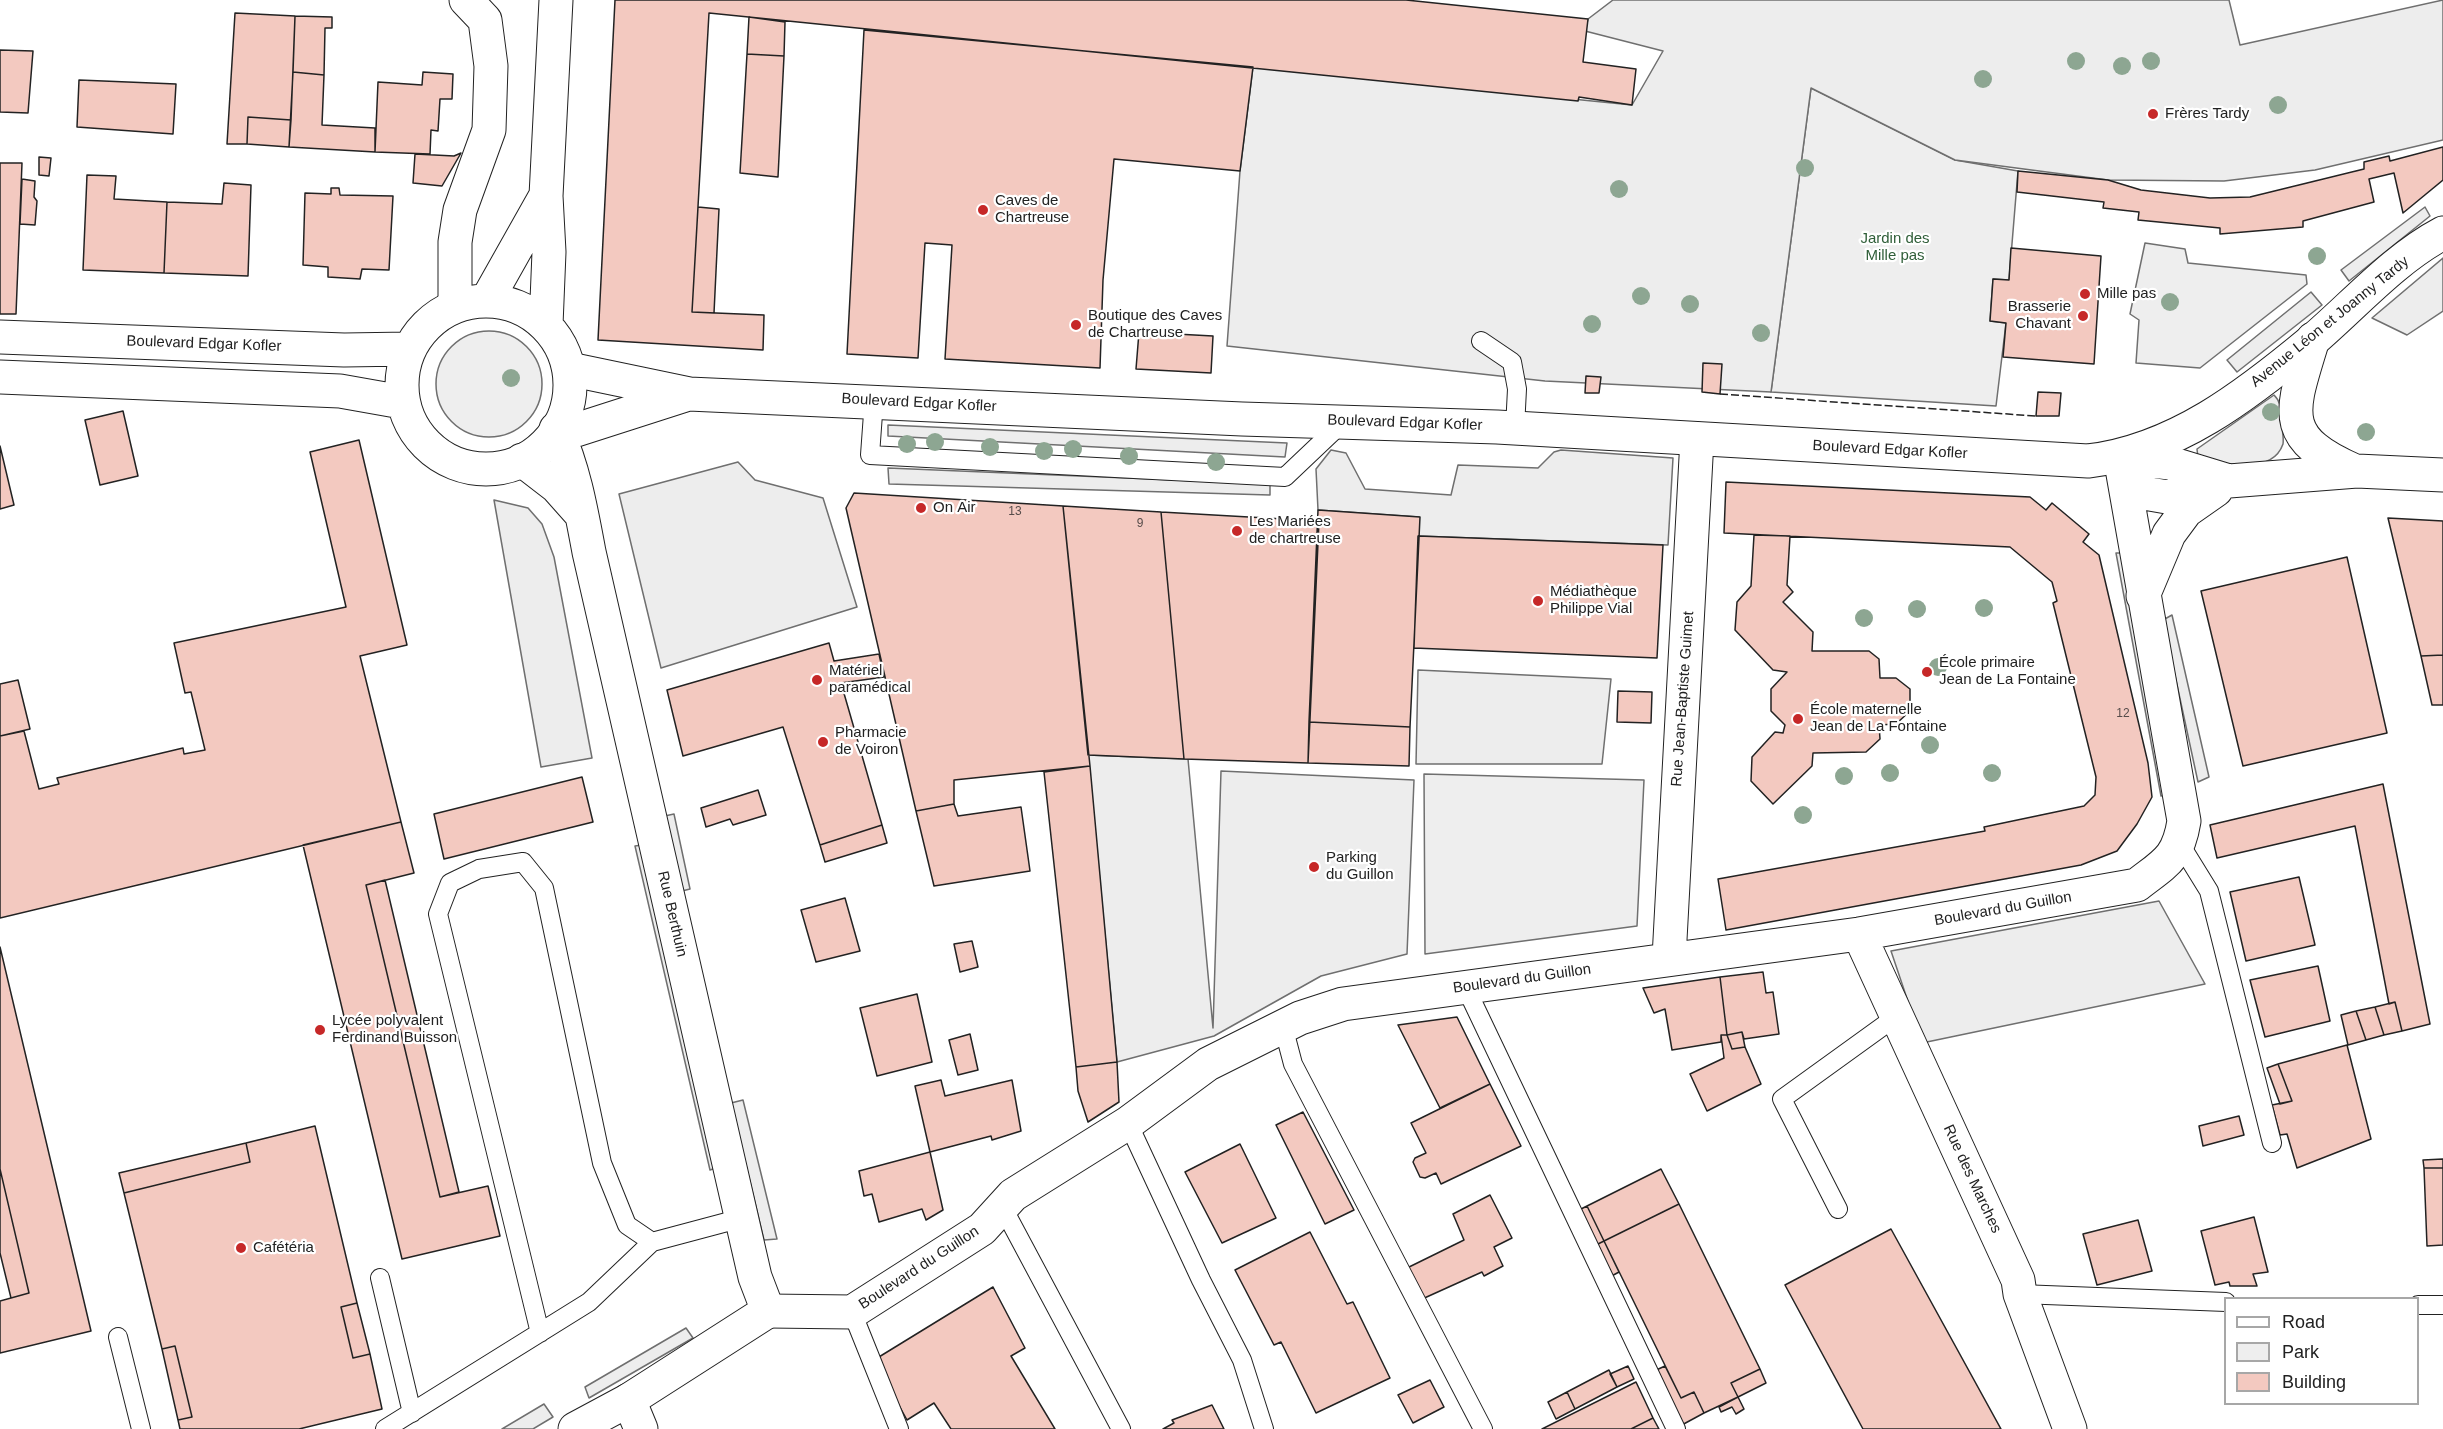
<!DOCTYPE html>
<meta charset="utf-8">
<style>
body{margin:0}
#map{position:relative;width:2443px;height:1429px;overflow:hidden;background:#fff;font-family:Helvetica,sans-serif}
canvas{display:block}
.legend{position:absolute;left:2224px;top:1297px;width:195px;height:108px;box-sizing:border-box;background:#fff;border:2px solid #a7a7a7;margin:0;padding:8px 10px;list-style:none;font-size:18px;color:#222}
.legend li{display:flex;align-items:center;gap:12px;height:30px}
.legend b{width:30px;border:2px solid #a7a7a7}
</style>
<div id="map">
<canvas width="2443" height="1429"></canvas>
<ul class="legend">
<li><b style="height:8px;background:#fff"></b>Road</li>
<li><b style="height:16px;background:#eee"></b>Park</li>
<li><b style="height:16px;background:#f3c9c0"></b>Building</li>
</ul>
</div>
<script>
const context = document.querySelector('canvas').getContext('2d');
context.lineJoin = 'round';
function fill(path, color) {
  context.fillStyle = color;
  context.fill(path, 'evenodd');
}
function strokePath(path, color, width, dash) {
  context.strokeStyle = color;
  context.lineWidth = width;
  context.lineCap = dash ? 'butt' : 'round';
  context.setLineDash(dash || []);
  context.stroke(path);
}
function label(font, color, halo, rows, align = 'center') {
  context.font = font + ' Helvetica,sans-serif';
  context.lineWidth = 4.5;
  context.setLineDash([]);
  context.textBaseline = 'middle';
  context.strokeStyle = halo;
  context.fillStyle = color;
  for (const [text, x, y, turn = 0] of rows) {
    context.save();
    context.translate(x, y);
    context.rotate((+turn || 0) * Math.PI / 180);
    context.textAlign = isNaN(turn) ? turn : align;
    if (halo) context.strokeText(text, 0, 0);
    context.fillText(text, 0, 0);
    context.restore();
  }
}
const green = new Path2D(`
 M1811 88 1955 160 2018 171 2009 280 1993 279 1990 321 2006 323 1996 406 1771 392Z
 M2145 243 2185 249 2188 263 2306 275 2307 284 2200 368 2136 363 2139 320 2130 314Z
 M436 384a53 53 0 1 1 106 0a53 53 0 1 1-106 0Z
 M2274 395C2283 404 2281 413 2282 425 2282 431 2284 438 2283 444 2272 476 2222 464 2198 458L2197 449Z
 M1424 774 1644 780 1637 926 1425 954Z`);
const parking = new Path2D(`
 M1613 0H2229L2240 45 2443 0V140L2315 170 2224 181 2108 180 1955 160 1811 88 1771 392 1545 381 1227 346 1240 171 1253 67 1632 105 1663 51 1585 31 1588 19Z
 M2425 207 2430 216 2349 281 2341 270Z
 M2443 258V311L2407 335 2372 318Z
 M2311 292 2322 305 2237 372 2227 360Z
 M888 425 1287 443 1285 457 888 436Z
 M1331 450 1346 453 1365 489 1451 495 1458 465 1538 468 1554 452 1561 450 1673 458 1668 545 1418 536 1419 517 1318 510 1316 469Z
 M738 462 755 480 823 498 857 607 661 668 619 494Z
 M888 468 1270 484V495L889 484Z
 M494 500 528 508 542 524 554 557 592 758 541 767Z
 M2116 553H2124L2169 794 2161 796Z
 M2172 615 2209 777 2198 782 2163 620Z
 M1418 670 1611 679 1602 764H1416Z
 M1088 755 1188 759 1213 1028 1221 771 1414 780 1407 954 1321 976 1214 1036 1117 1062Z
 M674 814 690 889 678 892 660 817Z
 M648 844 722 1166 710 1170 635 846Z
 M2159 901 2205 984 1922 1043 1891 951Z
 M743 1100 777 1239 764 1240 731 1103Z
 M686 1328 693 1338 589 1398 585 1387Z
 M544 1404 553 1417 533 1429H502Z`);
const building = new Path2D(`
 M615 0H1406L1588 19 1583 62 1636 69 1632 105 1579 97 1578 101 709 13 692 312 764 315 763 350 598 340Z
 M235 13 295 16 291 120 248 117 247 144H227Z
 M295 16 332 17V28H325L324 75 293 72Z
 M749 17 785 22 784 56 747 54Z
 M864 30 1253 67 1240 171 1114 159 1103 280 1100 368 945 359 952 245 925 243 918 358 847 354Z
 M0 50 33 51 28 113 0 112Z
 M747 54 784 56 778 177 740 173Z
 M293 72 324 75 322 125 375 128V152L289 147Z
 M423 72 453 74 452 99H440L438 131 431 130 430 154 375 152 378 82 422 85Z
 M79 80 176 84 173 134 77 127Z
 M248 117 291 120 289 147 247 144Z
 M2443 147V180L2403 213 2394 173 2369 179 2374 202 2303 221V227L2220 234V228L2138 220 2139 212 2103 208 2104 202 2017 192 2018 171 2108 180 2141 190 2210 198 2250 197 2364 169V162L2389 156 2390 161Z
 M461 153 442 186 413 183 415 154 454 156Z
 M39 157 51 158 49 176 39 175Z
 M0 163H22L16 314H0Z
 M87 175 116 176 114 199 167 202 164 273 83 270Z
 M22 179 35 181 34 197 37 201 35 225 20 224Z
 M224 183 251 185 248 276 164 273 167 202 222 204Z
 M331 188H339L340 195 393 196 389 270 362 269 360 279 328 277V267L303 265 305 193 331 194Z
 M698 207 719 209 714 313 692 312Z
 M2011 248 2101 256 2094 364 2003 357 2006 323 1990 321 1993 279 2009 280Z
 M1139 332 1213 336 1211 373 1136 369Z
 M1703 363 1722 364 1720 394 1702 392Z
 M1586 376 1601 377 1599 393H1585Z
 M2038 392 2061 393 2059 416H2036Z
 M123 411 138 476 100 485 85 420Z
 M359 440 407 645 360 656 401 822 0 918V736L24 731 39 789 59 784 57 778 183 748 184 754 205 750 191 692 185 693 174 643 346 607 310 452Z
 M0 446 14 505 0 509Z
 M1726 482 2030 497 2046 510 2052 503 2089 534 2083 542 2099 555 2148 763 2152 797 2137 824 2117 851 2081 865 1726 930 1718 879 1985 831 1984 827 2084 806 2095 795 2096 777 2053 603 2057 601 2052 582 2010 547 1724 533Z
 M854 493 1063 506 1090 766 954 780V804L916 811 846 508Z
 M1063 506 1161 512 1184 759 1088 755Z
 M1318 510 1420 517 1410 727 1309 722Z
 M1161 512 1319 521 1308 763 1184 759Z
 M2388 518 2443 521V655L2421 656Z
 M1754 535 1790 536 1787 585 1793 592 1783 602 1813 632 1812 651H1869L1879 659 1880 678H1896L1910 689V711L1896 724 1879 725 1880 739 1866 752 1813 753 1812 766 1773 804 1751 781 1752 757 1775 732 1783 733 1785 725 1771 711V689L1787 672 1773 670 1735 630 1737 602 1751 586Z
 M1418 536 1663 545 1657 658 1414 648Z
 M2347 557 2387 733 2243 766 2201 591Z
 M829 643 834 661 879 654 884 677 841 683 882 825 820 845 783 727 683 756 667 690Z
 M2443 655V705H2432L2421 656Z
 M18 680 30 729 0 736V684Z
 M1618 691 1652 692 1651 723 1617 722Z
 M1309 722 1410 727 1409 766 1308 763Z
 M1090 766 1117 1062 1076 1067 1044 772Z
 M582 777 593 822 444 859 434 814Z
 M2383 784 2430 1024 2402 1031 2395 1002 2389 1004 2355 826 2217 858 2210 825Z
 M758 790 766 815 733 825 730 819 706 827 701 808Z
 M954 804 958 816 1021 807 1030 871 934 886 916 811Z
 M401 822 414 873 366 885 440 1197 488 1186 500 1236 402 1259 303 845Z
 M882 825 887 843 825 862 820 845Z
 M2299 877 2315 945 2246 961 2230 892Z
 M385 880 459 1192 440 1197 366 885Z
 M845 898 860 951 816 962 801 910Z
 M972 941 978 967 960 972 954 944Z
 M0 947 91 1331 0 1353V1301L29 1293 0 1169Z
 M2318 966 2330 1021 2265 1037 2250 980Z
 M1763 972 1766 993 1773 992 1779 1034 1744 1039 1742 1032 1727 1035 1720 977Z
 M1720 977 1727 1035H1721V1042L1672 1050 1665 1009 1654 1013 1643 988Z
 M917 994 932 1062 877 1076 860 1008Z
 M2395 1002 2402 1031 2384 1035 2375 1007Z
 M2375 1007 2384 1035 2366 1040 2356 1011Z
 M2356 1011 2366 1040 2348 1045 2341 1015Z
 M1457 1017 1490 1084 1440 1108 1398 1025Z
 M1742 1032 1745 1047 1732 1049 1727 1035Z
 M970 1034 978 1070 958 1075 949 1040Z
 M1721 1035H1727L1732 1049 1745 1047 1761 1084 1707 1111 1690 1074 1724 1058Z
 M2347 1045 2371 1139 2297 1168 2287 1134 2280 1135 2272 1105 2292 1101 2278 1064Z
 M1117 1062 1119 1102 1088 1122 1078 1091 1076 1067Z
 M2278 1064 2292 1101 2280 1104 2267 1068Z
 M941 1080 945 1096 1012 1080 1021 1131 992 1140 991 1136 930 1152 915 1086Z
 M1490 1084 1521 1146 1441 1184 1436 1173 1425 1178 1420 1177 1413 1162 1415 1158 1426 1153 1411 1123Z
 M1303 1112 1354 1210 1325 1224 1276 1125Z
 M2239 1116 2244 1135 2203 1146 2199 1126Z
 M315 1126 357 1303 341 1307 353 1358 370 1354 382 1409 299 1429H180L178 1420 192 1417 175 1346 162 1349 124 1193 250 1162 246 1143Z
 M246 1143 250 1162 124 1193 119 1173Z
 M1240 1144 1276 1218 1222 1243 1185 1172Z
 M930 1152 943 1210 926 1220 922 1209 879 1222 872 1194 864 1196 859 1171Z
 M2443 1159V1168H2424L2423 1160Z
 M2424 1168H2443V1245L2427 1246Z
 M0 1169 29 1293 11 1298 0 1253Z
 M1661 1169 1679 1204 1604 1241 1587 1206Z
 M1490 1195 1512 1238 1494 1247 1503 1266 1484 1276 1482 1272 1420 1300 1405 1269 1464 1240 1453 1214Z
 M1679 1204 1760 1369 1731 1383 1738 1397 1704 1413 1694 1392 1681 1398 1604 1241Z
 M1587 1206 1604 1241 1592 1247 1575 1212Z
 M2254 1217 2268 1272 2253 1274 2257 1286H2230L2229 1282 2215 1285 2201 1231Z
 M2138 1220 2152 1271 2097 1285 2083 1234Z
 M1891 1229 2001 1429H1863L1785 1285Z
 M1310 1232 1347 1304 1353 1302 1390 1378 1316 1413 1281 1342 1274 1345 1235 1270Z
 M1604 1241 1619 1272 1608 1278 1592 1247Z
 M993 1287 1025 1348 1011 1356 1055 1429H951L934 1403 907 1420 874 1360Z
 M357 1303 370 1354 353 1358 341 1307Z
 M175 1346 192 1417 178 1420 162 1349Z
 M1628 1366 1634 1379 1617 1387 1610 1374Z
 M1665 1366 1681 1398 1694 1392 1704 1413 1680 1426 1652 1372Z
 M1760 1369 1766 1383 1738 1397 1731 1383Z
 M1609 1370 1617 1387 1575 1409 1567 1392Z
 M1430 1380 1444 1407 1413 1423 1398 1395Z
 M1636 1382 1653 1418 1631 1429H1542Z
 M1567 1392 1575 1409 1556 1419 1548 1402Z
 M1738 1397 1744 1409 1736 1414 1732 1407 1721 1412 1719 1407Z
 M1212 1405 1224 1429H1163L1174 1423 1172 1420Z
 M1653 1418 1659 1429H1631Z`);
const service = new Path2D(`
 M1481 341 1512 362 1517 389 1515 428
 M874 400 870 455 1285 477 1343 422
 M2180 844 2209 891 2272 1143
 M1465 986 1676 1429
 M1283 1026 1293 1064 1483 1429
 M1128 1123 1201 1280 1242 1360 1264 1429
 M1002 1206 1121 1429
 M1838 1209 1782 1099 1897 1016
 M380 1278 412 1413
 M2020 1294 2226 1302
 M2418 1305H2443
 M852 1312 899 1429
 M540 1333 438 914 450 883 479 869 523 862 544 888 602 1163 627 1225 652 1242
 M118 1337 141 1429
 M385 1429 589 1302 652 1242 742 1218`);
const minor = new Path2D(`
 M455 305V242L460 210 489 130 491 66 485 20 466 0
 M2313 339C2292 410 2276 437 2355 471
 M2120 457 2170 463 2229 481
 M2121 459 2144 493 2167 497 2229 481 2357 471 2443 475
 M2143 596 2169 534 2186 511 2216 490
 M1859 934 2018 1280 2020 1294 2070 1429
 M1669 958 1697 439
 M768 1311 852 1312 982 1229 1013 1195 1128 1123 1208 1064 1300 1018 1343 1004 1859 934 2137 885C2165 863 2178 859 2184 821L2120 457
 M629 1400 641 1429`);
const tertiary = new Path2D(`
 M569 369 689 394 1242 419 1497 427 2088 461C2175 451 2247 395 2313 340 2355 304 2394 259 2443 233
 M557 428 576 430 685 395
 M556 429C574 469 581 509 589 552L755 1277 768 1311 629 1400 575 1429
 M522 460 557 487 581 514`);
const primary = new Path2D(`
 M487 300 545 197
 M402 385a84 84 0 1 1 168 0a84 84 0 1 1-168 0Z
 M546 325 549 252 546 196 556 0
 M0 337 344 350 409 349
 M0 377 340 391 402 402`);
const fence = new Path2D(`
 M1720 394 2036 416`);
const trees = [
 [2076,61],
 [2151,61],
 [2122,66],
 [1983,79],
 [2278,105],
 [1805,168],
 [1619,189],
 [2317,256],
 [1641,296],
 [2170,302],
 [1690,304],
 [1592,324],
 [1761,333],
 [511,378],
 [2271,412],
 [2366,432],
 [935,442],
 [907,444],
 [990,447],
 [1073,449],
 [1044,451],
 [1129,456],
 [1216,462],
 [1984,608],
 [1917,609],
 [1864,618],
 [1938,667],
 [1930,745],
 [1890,773],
 [1992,773],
 [1844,776],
 [1803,815]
];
const markers = [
 [2153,114,6,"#c62828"],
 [983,210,6,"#c62828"],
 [2085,294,6,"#c62828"],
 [2083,316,6,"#c62828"],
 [1076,325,6,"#c62828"],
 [921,508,6,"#c62828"],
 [1237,531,6,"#c62828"],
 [1538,601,6,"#c62828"],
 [1927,672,6,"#c62828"],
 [817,680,6,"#c62828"],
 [1798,719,6,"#c62828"],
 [823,742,6,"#c62828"],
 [1314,867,6,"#c62828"],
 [320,1030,6,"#c62828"],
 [241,1248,6,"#c62828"]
];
const numberNames = [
 ["13",1015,512],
 ["9",1140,524],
 ["12",2123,714]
];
const poiNames = [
 ["Frères Tardy",2165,114],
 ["Caves de",995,201],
 ["Chartreuse",995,218],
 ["Mille pas",2097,294],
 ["Brasserie",2071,307,"right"],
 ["Chavant",2071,324,"right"],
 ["Boutique des Caves",1088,316],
 ["de Chartreuse",1088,333],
 ["On Air",933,508],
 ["Les Mariées",1249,522],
 ["de chartreuse",1249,539],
 ["Médiathèque",1550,592],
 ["Philippe Vial",1550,609],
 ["École primaire",1939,663],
 ["Jean de La Fontaine",1939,680],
 ["Matériel",829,671],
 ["paramédical",829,688],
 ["École maternelle",1810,710],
 ["Jean de La Fontaine",1810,727],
 ["Pharmacie",835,733],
 ["de Voiron",835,750],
 ["Parking",1326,858],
 ["du Guillon",1326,875],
 ["Lycée polyvalent",332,1021],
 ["Ferdinand Buisson",332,1038],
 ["Cafétéria",253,1248]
];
const parkNames = [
 ["Jardin des",1895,239],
 ["Mille pas",1895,256]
];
const streetNames = [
 ["Avenue Léon et Joanny Tardy",2330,322,-39],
 ["Boulevard Edgar Kofler",204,344,2],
 ["Boulevard Edgar Kofler",919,403,3],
 ["Boulevard Edgar Kofler",1405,423,2],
 ["Boulevard Edgar Kofler",1890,450,3],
 ["Rue Jean-Baptiste Guimet",1683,699,-86],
 ["Boulevard du Guillon",2003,909,-10],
 ["Rue Berthuin",672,914,77],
 ["Boulevard du Guillon",1522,979,-8],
 ["Rue des Marches",1972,1179,65],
 ["Boulevard du Guillon",919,1268,-33]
];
fill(green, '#eee');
strokePath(green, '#6f6f6f', 1.5);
fill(parking, '#ededed');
strokePath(parking, '#6f6f6f', 1.5);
fill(building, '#f3c9c0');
strokePath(building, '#222', 1.5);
strokePath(service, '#222', 20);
strokePath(minor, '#222', 35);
strokePath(tertiary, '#222', 35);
strokePath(primary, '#222', 35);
strokePath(service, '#fff', 18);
strokePath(minor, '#fff', 33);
strokePath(tertiary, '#fff', 33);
strokePath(primary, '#fff', 33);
strokePath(fence, '#222', 1.5, [8, 3]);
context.fillStyle = '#8da692';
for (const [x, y] of trees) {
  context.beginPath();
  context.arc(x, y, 9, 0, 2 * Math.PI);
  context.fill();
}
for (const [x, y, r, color] of markers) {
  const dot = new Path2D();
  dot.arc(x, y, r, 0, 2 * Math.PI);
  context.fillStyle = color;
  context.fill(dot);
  strokePath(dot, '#fff', 2);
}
label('12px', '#564c4a', null, numberNames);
label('15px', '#222', '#fff', poiNames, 'left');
label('15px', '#2f5e38', '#fff', parkNames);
label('15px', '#222', '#fff', streetNames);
</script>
